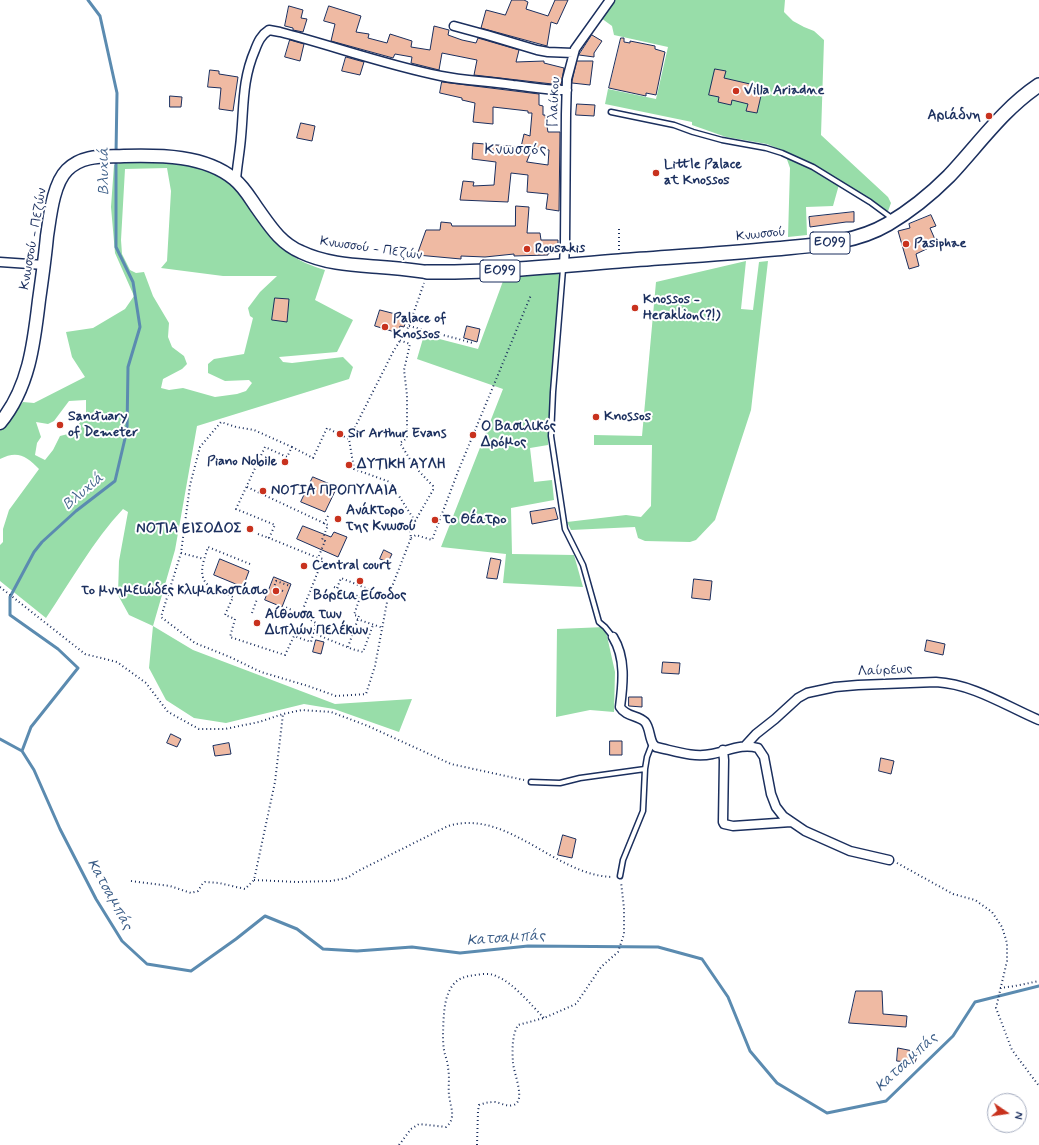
<!DOCTYPE html>
<meta charset="utf-8">
<style>
body{margin:0}
#map{position:relative;width:1039px;height:1145px;overflow:hidden;background:#fff;font-family:Mynerve,sans-serif}
canvas{display:block}
.north{position:absolute;left:987px;top:1093px;width:40px;height:40px;box-sizing:border-box;background:#fff;border:1px solid #a4acbf;border-radius:50%;rotate:103deg;font-size:11px;font-weight:700;line-height:16px;text-align:center;color:#1b2f5e}
.north::after{content:'';display:block;margin:auto;width:14px;height:18px;background:#c8321e;clip-path:polygon(50% 0,100% 100%,50% 72%,0 100%)}
</style>
<div id="map">
<canvas width="1039" height="1145"></canvas>
<div class="north">N</div>
</div>
<script>
const context = document.querySelector('canvas').getContext('2d');
context.lineJoin = 'round';
function fill(path, color) {
  context.fillStyle = color;
  context.fill(path, 'evenodd');
}
function strokePath(path, color, width, dash) {
  context.strokeStyle = color;
  context.lineWidth = width;
  context.lineCap = dash ? 'butt' : 'round';
  context.setLineDash(dash || []);
  context.stroke(path);
}
function label(font, color, halo, rows, align = 'center') {
  context.font = font + ' Mynerve,sans-serif';
  context.lineWidth = 4;
  context.setLineDash([]);
  context.textBaseline = 'middle';
  context.strokeStyle = halo;
  context.fillStyle = color;
  for (const [text, x, y, turn = 0] of rows) {
    context.save();
    context.translate(x, y);
    context.rotate((+turn || 0) * Math.PI / 180);
    context.textAlign = isNaN(turn) ? turn : align;
    if (halo) context.strokeText(text, 0, 0);
    context.fillText(text, 0, 0);
    context.restore();
  }
}
const green = new Path2D(`
 M609 0H785L784 12 793 21 804 27 814 31 824 40 821 135 888 197 891 203 887 214 874 202 840 181 833 206 806 207 807 235 788 237 790 168 784 151 767 144 726 137 692 125V122L605 104 608 89 656 99 668 47 614 35 612 26 601 18Z
 M124 162C161 162 209 160 238 188 256 205 269 233 287 251 297 261 312 266 325 270L315 300 353 320 337 352 279 357 283 362 292 363 343 357 353 367 349 379 197 426 175 550 153 626 193 650 335 704 412 699 399 732 334 709 304 704 226 723 194 718 166 700 149 668 153 626 129 615 118 595 119 561 128 512 123 509C93 541 71 581 46 618L0 581V545L3 542V529L9 510 39 469C27 456 17 450 0 459V431L23 402 34 403 85 377 72 357 66 332 93 328 125 309 134 296 115 253 111 207 114 165ZM167 168 171 191 167 261 161 268 223 276H277L260 292 248 308 250 316 253 318 244 354 214 359 208 364V373L225 381 249 380 252 383 246 391 237 394 215 397 183 388 169 390 161 388 163 379 182 369 187 364 184 356 172 347 168 337 169 323 153 296 144 272 136 273 130 270 122 254 121 240 125 169ZM86 400V413L77 427 72 433 60 436 53 450 45 460 35 455 37 443 41 437 36 422 48 424 54 421 69 401Z
 M746 261 741 309 753 310 759 262 768 261 751 410 715 520 696 540 690 542 645 541 638 538 635 527 571 530 567 522 626 515 641 517 651 506 652 445H594V435L642 436 656 282Z
 M506 273 561 274 550 398 548 445 530 448 534 482 552 480 554 500 511 508 512 554 574 555 583 587 503 583 506 554 441 547 503 389 417 359 424 335 478 349Z
 M605 627 615 672 614 712 590 710 556 717 557 629Z`);
const stream = new Path2D(`
 M88 0 100 16 117 93 116 154
 M0 739 22 751 34 770 60 829 96 899 122 941 147 964 191 971 236 939 265 916 297 929 323 949 357 951 412 947 460 953 528 946 658 947 702 959 728 997 750 1051 777 1083 827 1113 886 1101 953 1036 975 1002 1039 986
 M22 751 31 727 78 668 58 649 10 615V597L34 552 42 542 76 511 115 481 127 430 128 367 140 327 133 282 116 247V160`);
const building = new Path2D(`
 M512 0H524L528 2 526 9 548 16 555 0H568L557 24 551 22 547 46 481 28 486 10 505 15Z
 M289 6 303 10 301 18 307 19 303 32 293 30V28L285 26Z
 M329 6 361 16 356 32 369 34 368 38 387 43 390 34 412 41 411 47 430 50 434 26 449 30 448 35 462 40 476 43 478 38 519 50 516 62 544 61V63L564 68 561 85 474 75 477 60 442 53 439 70 411 63 412 57 395 54 393 58 331 41 335 24 324 21Z
 M592 35 602 41 594 53V57L579 55Z
 M621 38H624V42L630 43V41L655 46V49L665 52 656 95 646 93V96L609 88Z
 M290 40 304 44 300 61 285 57Z
 M346 57 364 62 360 75 342 71Z
 M577 61H593L590 85 572 83Z
 M715 69 726 71 724 78 763 87 757 113 746 111 748 104 732 100 731 105 718 102 719 97 709 95Z
 M210 70 219 71V74L238 77 233 111 219 109 221 88 208 87Z
 M442 82 539 94V105L543 106V115H545L548 132H560L559 211 546 209 548 194 527 192 528 175 511 173 508 202 460 200 463 181 474 182 473 186 494 185 496 162 472 159 473 143 521 147 524 134 530 136 532 113H528V111L493 107V124L473 122 475 103 462 100V98L440 93ZM533 147 549 150 548 165 527 162Z
 M170 96 182 97 181 107H170Z
 M577 104 595 105 594 116 576 115Z
 M301 123 315 126 312 141 297 138Z
 M516 206 529 207 527 233H540L541 240H558V253H548V255L514 256V254L485 257 461 256V259L417 255 426 230H440L441 222 451 223 452 226H515Z
 M854 212V222H846L810 227 809 217Z
 M931 215 936 226 930 228 937 244 916 254 919 266 909 269 898 231 910 228 909 224Z
 M275 298 289 299 287 322 272 320Z
 M380 310 407 317 404 327 400 326 398 333 375 326Z
 M467 326 480 329 477 342 464 338Z
 M313 477 337 487 325 512 301 502Z
 M555 508 558 519 532 524 530 512Z
 M303 526 331 537 334 532 347 537 338 557 297 539Z
 M384 550 392 554 388 562 380 559Z
 M491 558 501 560 497 579 487 578Z
 M220 559 249 571 243 587 214 575Z
 M274 577 291 584 282 607 265 600Z
 M694 579 712 581 710 600 692 598Z
 M316 640 324 642 321 654 313 652Z
 M927 640 945 644 943 655 925 651Z
 M663 662 680 663 679 674 662 673Z
 M629 697H642V707L629 706Z
 M171 734 181 739 177 747 167 743Z
 M610 741H622V755H610Z
 M229 743 231 754 215 756 213 746Z
 M881 758 894 761 891 774 879 771Z
 M563 835 576 839 572 858 558 855Z
 M856 991H882L883 1014 907 1016 906 1027 849 1023Z
 M898 1048 918 1052 915 1063 897 1061Z`);
const path = new Path2D(`
 M619 250V226
 M409 326 473 343
 M292 447 254 430 236 427 221 422 200 447 190 485 181 553 161 617 195 643 230 657 261 672 308 686 336 696 366 694 375 666 388 597 411 538 410 530 433 490V486L414 466 400 443 407 438V395L404 370 410 344 399 340
 M247 487 328 525 322 540 325 541 318 558 269 538 275 525 236 509 265 447 287 457 292 447 313 458 327 428 349 439
 M415 521 390 482 354 469 349 439 393 352 409 326 424 283
 M324 524 329 514
 M258 534 269 538
 M411 538 416 535 432 540 459 469 531 295
 M181 553 204 559
 M250 564 208 547C205 558 197 574 207 584 211 588 228 594 233 597L225 615 235 619 230 637 285 655 294 636 311 642 316 623 301 614 285 607 282 616 277 614
 M0 587 85 654 117 662 146 683 168 712 199 729H225L259 722 283 714 302 710 331 712 368 726 451 764 524 780
 M334 587 360 597 354 615 359 616 348 647
 M337 588 341 578 388 597
 M283 591 274 587 276 581 290 586
 M252 613 257 599
 M301 614 323 559 319 558
 M357 619 383 628
 M313 633 352 649 363 652 373 625
 M897 863 953 894 975 900 992 912 1002 927 1007 943V961L996 1008 1012 1050 1039 1086
 M254 880 297 882 331 881 347 878 358 871 448 826C508 808 555 876 613 877
 M131 881 170 886 191 893 198 891 203 883 205 882 219 883 245 889 254 880 275 782 283 714
 M1000 988 1015 986 1039 981
 M399 1145 411 1129 419 1124 446 1127C457 1118 450 1106 449 1095 448 1086 450 1077 448 1068 448 1062 445 1056 444 1050 443 1044 443 1038 443 1032 444 1012 443 980 469 976 477 975 488 972 496 976 514 983 531 1005 544 1018
 M477 1145 478 1111 479 1105C484 1103 489 1102 495 1102 501 1103 507 1107 513 1105 527 1102 513 1072 513 1062 512 1051 512 1035 518 1025L544 1018 576 1004 601 967 618 952 624 934V908L621 882`);
const service = new Path2D(`
 M611 112 674 125 693 132 722 140 766 148 782 153 813 167 870 202 893 219
 M563 269 553 392 551 436 565 529 583 565 599 622 605 627 613 637
 M531 782 560 783 580 778 645 769
 M620 876 623 860 643 811 645 769 647 757 652 744`);
const minor = new Path2D(`
 M454 26 487 35 537 50 548 52 573 53
 M236 180C237 166 240 151 241 137 244 106 242 80 255 50 258 42 261 35 269 30L280 32C334 46 386 65 441 76 465 81 489 81 513 85 531 87 549 91 567 90
 M0 262 44 265
 M564 266 565 243 566 114 567 79 575 49 610 0
 M613 637C626 658 623 684 620 707 626 717 638 715 645 722 650 728 649 737 653 744L656 747C675 751 693 758 712 754 728 751 742 743 758 748L764 757 771 794 776 807 783 816 805 831 850 851 889 860
 M745 746 756 734 775 719 798 698 807 693 835 687 858 685 936 682C973 684 1006 706 1039 720
 M723 750 724 760 723 822 724 824 733 826 791 822`);
const secondary = new Path2D(`
 M0 423C29 388 34 343 39 300 42 279 45 258 47 236 50 217 53 184 67 170 83 154 104 157 124 156 160 155 205 155 234 179 244 187 250 198 257 208 270 226 280 243 301 252 326 264 354 265 380 267 396 268 412 270 427 272`);
const primary = new Path2D(`
 M427 272C492 273 555 266 619 261 671 257 722 254 774 249 813 245 854 244 888 224 910 211 931 194 949 176 979 144 1003 109 1039 85`);
const markers = [
 [736,91,4,"#c8321e"],
 [989,116,4,"#c8321e"],
 [656,173,4,"#c8321e"],
 [906,244,4,"#c8321e"],
 [527,249,4,"#c8321e"],
 [635,308,4,"#c8321e"],
 [385,327,4,"#c8321e"],
 [596,417,4,"#c8321e"],
 [60,425,4,"#c8321e"],
 [340,434,4,"#c8321e"],
 [473,435,4,"#c8321e"],
 [285,462,4,"#c8321e"],
 [349,465,4,"#c8321e"],
 [263,491,4,"#c8321e"],
 [338,519,4,"#c8321e"],
 [435,520,4,"#c8321e"],
 [250,529,4,"#c8321e"],
 [304,566,4,"#c8321e"],
 [360,581,4,"#c8321e"],
 [276,591,4,"#c8321e"],
 [257,623,4,"#c8321e"]
];
const shields = [
 [830,243,40],
 [500,271,40]
];
const shieldNames = [
 ["ΕΟ99",830,243],
 ["ΕΟ99",500,271]
];
const poiNames = [
 ["Villa Ariadne",744,91],
 ["Αριάδνη",981,116,"right"],
 ["Little Palace",664,165],
 ["at Knossos",664,181],
 ["Pasiphae",914,244],
 ["Rousakis",535,249],
 ["Knossos -",643,300],
 ["Heraklion(?!)",643,316],
 ["Palace of",393,319],
 ["Knossos",393,335],
 ["Sanctuary",68,417],
 ["of Demeter",68,433],
 ["Knossos",604,417],
 ["Ο Βασιλικός",481,427],
 ["Δρόμος",481,443],
 ["Sir Arthur Evans",348,434],
 ["Piano Nobile",277,462,"right"],
 ["ΔΥΤΙΚΗ ΑΥΛΗ",357,465],
 ["NOTIA ΠΡΟΠΥΛΑΙΑ",271,491],
 ["Ανάκτορο",346,511],
 ["της Κνωσού",346,527],
 ["το Θέατρο",443,520],
 ["ΝΟΤΙΑ ΕΙΣΟΔΟΣ",242,529,"right"],
 ["Central court",312,566],
 ["το μνημειώδες κλιμακοστάσιο",268,591,"right"],
 ["Βόρεια Είσοδος",360,596,"center"],
 ["Αίθουσα των",265,615],
 ["Διπλών Πελέκων",265,631]
];
const streetNames = [
 ["Γλαύκου",555,102,-87],
 ["Κνωσσού",761,235,-6],
 ["Κνωσσού - Πεζών",34,239,-80],
 ["Κνωσσού - Πεζών",371,249,8],
 ["Λαύρεως",885,671,-3]
];
const waterNames = [
 ["Βλυχιά",105,171,-90],
 ["Βλυχιά",84,492,-40],
 ["Κατσαμπάς",109,895,61],
 ["Κατσαμπάς",506,939,-4],
 ["Κατσαμπάς",907,1063,-43]
];
const quarterNames = [
 ["Κνωσσός",516,151]
];
fill(green, '#98dda9');
strokePath(stream, '#5b8bb0', 3);
fill(building, '#efbaa3');
strokePath(building, '#1b2f5e', 1);
strokePath(service, '#1b2f5e', 7);
strokePath(minor, '#1b2f5e', 11);
strokePath(secondary, '#1b2f5e', 15);
strokePath(primary, '#1b2f5e', 16);
strokePath(path, '#1b2f5e', 2, [1, 3]);
strokePath(service, '#fff', 4);
strokePath(minor, '#fff', 8);
strokePath(secondary, '#fff', 12);
strokePath(primary, '#fff', 13);
for (const [x, y, r, color] of markers) {
  const dot = new Path2D();
  dot.arc(x, y, r, 0, 2 * Math.PI);
  context.fillStyle = color;
  context.fill(dot);
  strokePath(dot, '#fff', 1.5);
}
for (const [x, y, w] of shields) {
  const box = new Path2D();
  box.roundRect(x - w / 2, y - 11, w, 22, 3);
  context.fillStyle = '#fff';
  context.fill(box);
  strokePath(box, '#1b2f5e', 1);
}
label('bold 13px', '#1b2f5e', null, shieldNames);
label('bold 14px', '#1b2f5e', '#fff', poiNames, 'left');
label('14px', '#1b2f5e', '#fff', streetNames);
label('italic 15px', '#3b5d87', '#fff', waterNames);
context.letterSpacing = '1px';
label('16px', '#1b2f5e', '#fff', quarterNames);
context.letterSpacing = '0px';
</script>
